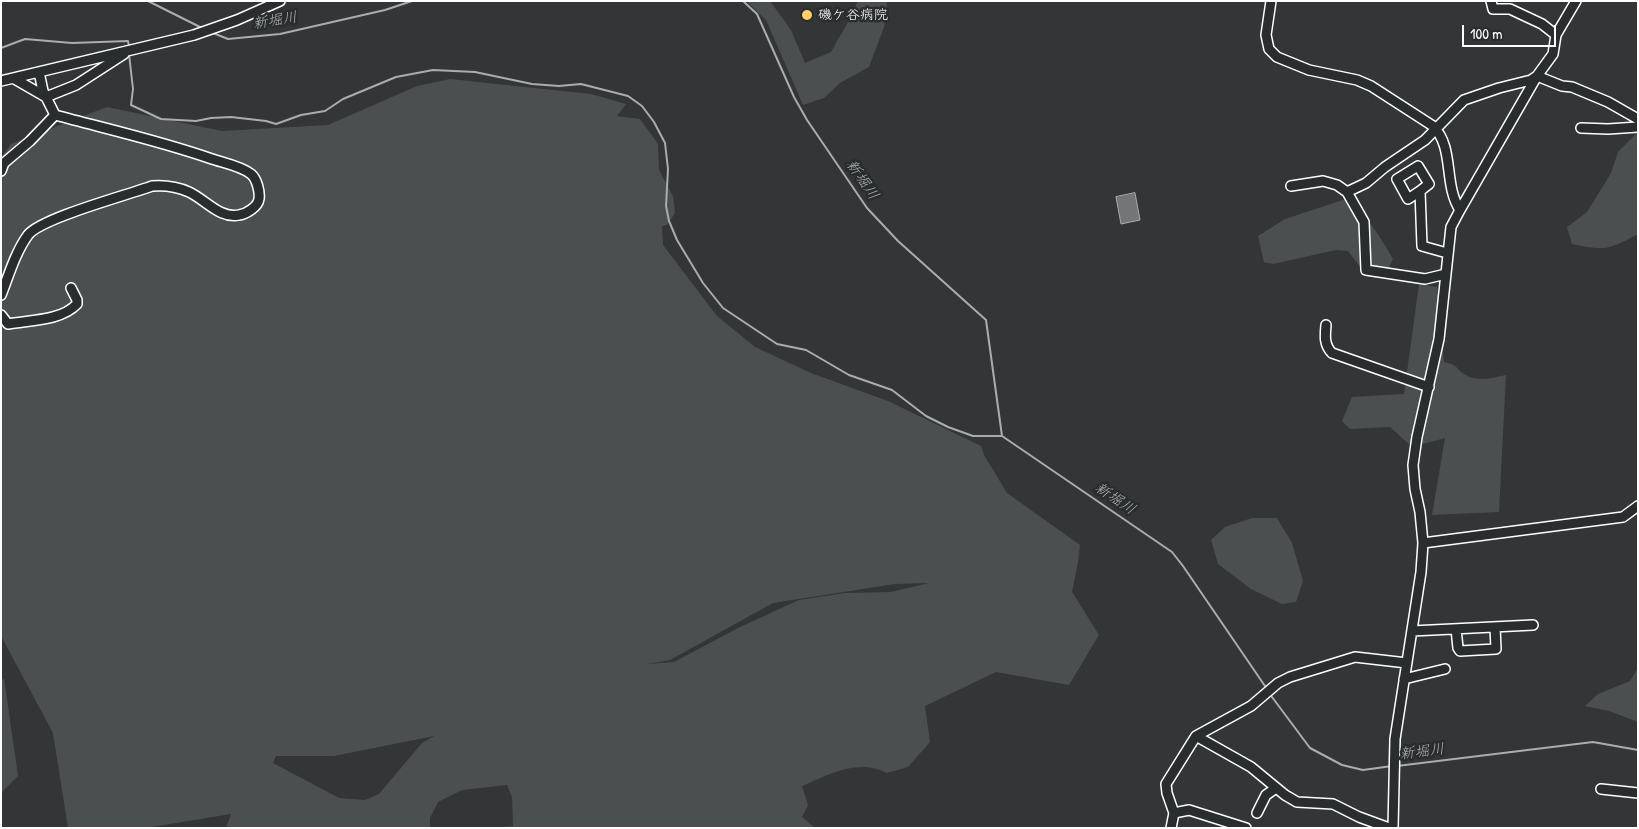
<!DOCTYPE html>
<meta charset="utf-8">
<style>
body{margin:0}
#map{position:relative;width:1639px;height:829px;overflow:hidden;background:#333536;font-family:"Patrick Hand",sans-serif}
canvas{display:block}
.frame{position:absolute;inset:0;border:2px solid #fff;pointer-events:none}
.scale{position:absolute;left:1462px;top:25px;width:94px;height:22px;box-sizing:border-box;border:2px solid #fff;border-top:0;padding-left:6px;font-size:15px;line-height:18px;white-space:nowrap;color:#fff;-webkit-text-stroke:4px #2a2d2e;paint-order:stroke}
</style>
<div id="map">
<canvas width="1639" height="829"></canvas>
<div class="frame"></div>
<div class="scale">100 m</div>
</div>
<script>
const context = document.querySelector('canvas').getContext('2d');
context.lineJoin = 'round';
function fill(path, color) {
  context.fillStyle = color;
  context.fill(path, 'evenodd');
}
function strokePath(path, color, width, dash) {
  context.strokeStyle = color;
  context.lineWidth = width;
  context.lineCap = dash ? 'butt' : 'round';
  context.setLineDash(dash || []);
  context.stroke(path);
}
function label(font, color, halo, rows, align = 'center') {
  context.font = font + ' "Patrick Hand","Klee One",sans-serif';
  context.lineWidth = 5;
  context.setLineDash([]);
  context.textBaseline = 'middle';
  context.strokeStyle = halo;
  context.fillStyle = color;
  for (const [text, x, y, turn = 0] of rows) {
    context.save();
    context.translate(x, y);
    context.rotate((+turn || 0) * Math.PI / 180);
    context.textAlign = isNaN(turn) ? turn : align;
    if (halo) context.strokeText(text, 0, 0);
    context.fillText(text, 0, 0);
    context.restore();
  }
}
const green = new Path2D(`
 M746 1H770L791 30 805 63 831 52 848 22 858 1H887L884 27 869 67 840 83 824 98 803 105 766 20Z
 M450 79 591 94 626 104 617 116 640 119 658 144 659 170 673 196 675 213 667 225 662 226 663 245 717 316 755 347 811 373 888 401 981 446 984 455 1007 493 1080 545 1078 562 1072 592 1099 635 1069 685 996 672 925 706 930 742 908 767 887 773C858 758 830 774 802 786L808 805 802 817 815 828H490L513 826 512 797 507 785 462 790 438 802 430 818V828H226L231 814 146 828H68L53 733 1 636V158L11 144 107 107 222 131 328 125 417 86ZM929 583 891 592 845 593 799 600 740 627 674 662 646 664 670 660 773 603 895 584ZM434 736 422 743 379 794 365 800 339 798 273 763 276 756H334Z
 M1638 132V234C1608 250 1606 251 1572 244L1567 227 1587 212 1611 173 1618 152Z
 M1346 199C1367 215 1380 236 1393 259L1388 269 1379 271 1361 268 1348 251 1336 250 1273 264 1264 262 1258 236 1285 219Z
 M1419 284 1437 287 1444 362C1460 366 1454 367 1464 374 1478 383 1491 378 1506 375L1499 512 1432 515 1445 438 1412 447 1390 427 1350 429 1342 421 1352 397 1404 394Z
 M1252 518H1277L1292 543 1303 581 1296 602 1282 604 1251 589 1218 564 1211 540 1225 527Z
 M1638 668V722L1609 711 1585 706 1598 694 1630 681Z
 M4 678 18 776 1 793V681Z`);
const water = new Path2D(`
 M1135 193 1140 220 1121 224 1116 197Z`);
const stream = new Path2D(`
 M148 1 204 29
 M743 1 757 14 794 97 807 120 867 208 898 241 986 320 1002 436
 M213 33 228 39 280 34 385 10 412 1
 M1 48 25 39 72 43 128 41 129 46
 M129 54 133 89 131 105 161 119 196 121 211 118 231 117 266 121 276 124 301 115 325 111 343 99 396 77 433 70 475 72 532 84 559 86 581 84 628 96 642 106 654 122 665 143 668 169 666 206 669 221 677 240 703 283 723 308 777 344 806 350 849 375 892 390 926 416 948 427 973 436H1002
 M1002 436 1172 552 1183 566 1267 689
 M1269 693 1310 748 1342 765 1363 770 1392 766
 M1397 766 1593 742 1638 750`);
const minor = new Path2D(`
 M1271 1 1266 35 1269 49 1277 57 1309 70 1357 80 1371 86 1433 126C1455 148 1443 184 1460 210
 M1491 1 1493 9H1510L1542 24 1556 35
 M39 72 43 91 55 115
 M13 78 46 97 76 85 124 54
 M1 81 194 35 237 20 280 1
 M1581 128 1608 129 1638 127
 M1 171 4 163 30 141 55 115
 M1291 186 1323 181 1337 185 1347 192 1364 222 1366 270 1425 279 1446 274
 M1420 191 1408 199 1397 179 1418 166 1429 184 1420 191 1422 246 1447 253
 M1347 192 1366 183 1385 167 1425 140 1464 100 1499 88 1531 80 1537 76 1562 86 1572 87 1608 102 1638 119
 M1 295C9 275 15 253 28 235 41 218 128 195 152 186 165 185 178 187 189 192 206 200 220 219 239 215 246 214 258 207 259 199 260 192 257 179 251 174 241 166 224 163 212 159 161 141 107 129 55 115
 M1 315 8 324C30 320 61 321 77 304V300L71 288
 M1326 325C1325 336 1324 345 1332 353L1429 387
 M1423 543 1623 517 1638 506
 M1456 629 1458 648 1460 651 1496 649 1495 627
 M1412 631 1533 625
 M1404 679 1445 669
 M1196 736 1251 767 1285 795 1297 802 1333 804 1359 817 1389 828
 M1601 789 1638 793
 M1174 813 1189 810 1246 828
 M1257 813 1266 795 1276 788
 M1171 828 1174 813 1167 793 1166 784 1196 736 1251 706 1278 683 1290 677 1355 657 1407 663
 M1393 828 1395 739 1421 572 1423 543 1420 512 1415 489 1413 465 1417 437 1439 339 1451 227 1460 210 1537 76 1553 54 1556 35 1576 1`);
const markers = [
 [807,15,6,"#ffd166"]
];
const poiNames = [
 ["磯ケ谷病院",818,15]
];
const waterNames = [
 ["新堀川",275,21,-9],
 ["新堀川",862,180,55],
 ["新堀川",1115,499,34],
 ["新堀川",1422,752,-7]
];
fill(green, '#4c4f50');
fill(water, '#737576');
strokePath(water, '#abacad', 1);
strokePath(stream, '#abacad', 2);
strokePath(minor, '#fff', 12);
strokePath(minor, '#2a2d2e', 9);
for (const [x, y, r, color] of markers) {
  const dot = new Path2D();
  dot.arc(x, y, r, 0, 2 * Math.PI);
  context.fillStyle = color;
  context.fill(dot);
  strokePath(dot, '#2a2d2e', 2);
}
label('14px', '#fff', '#2a2d2e', poiNames, 'left');
label('italic 15px', '#b2b3b4', '#2a2d2e', waterNames);
</script>
